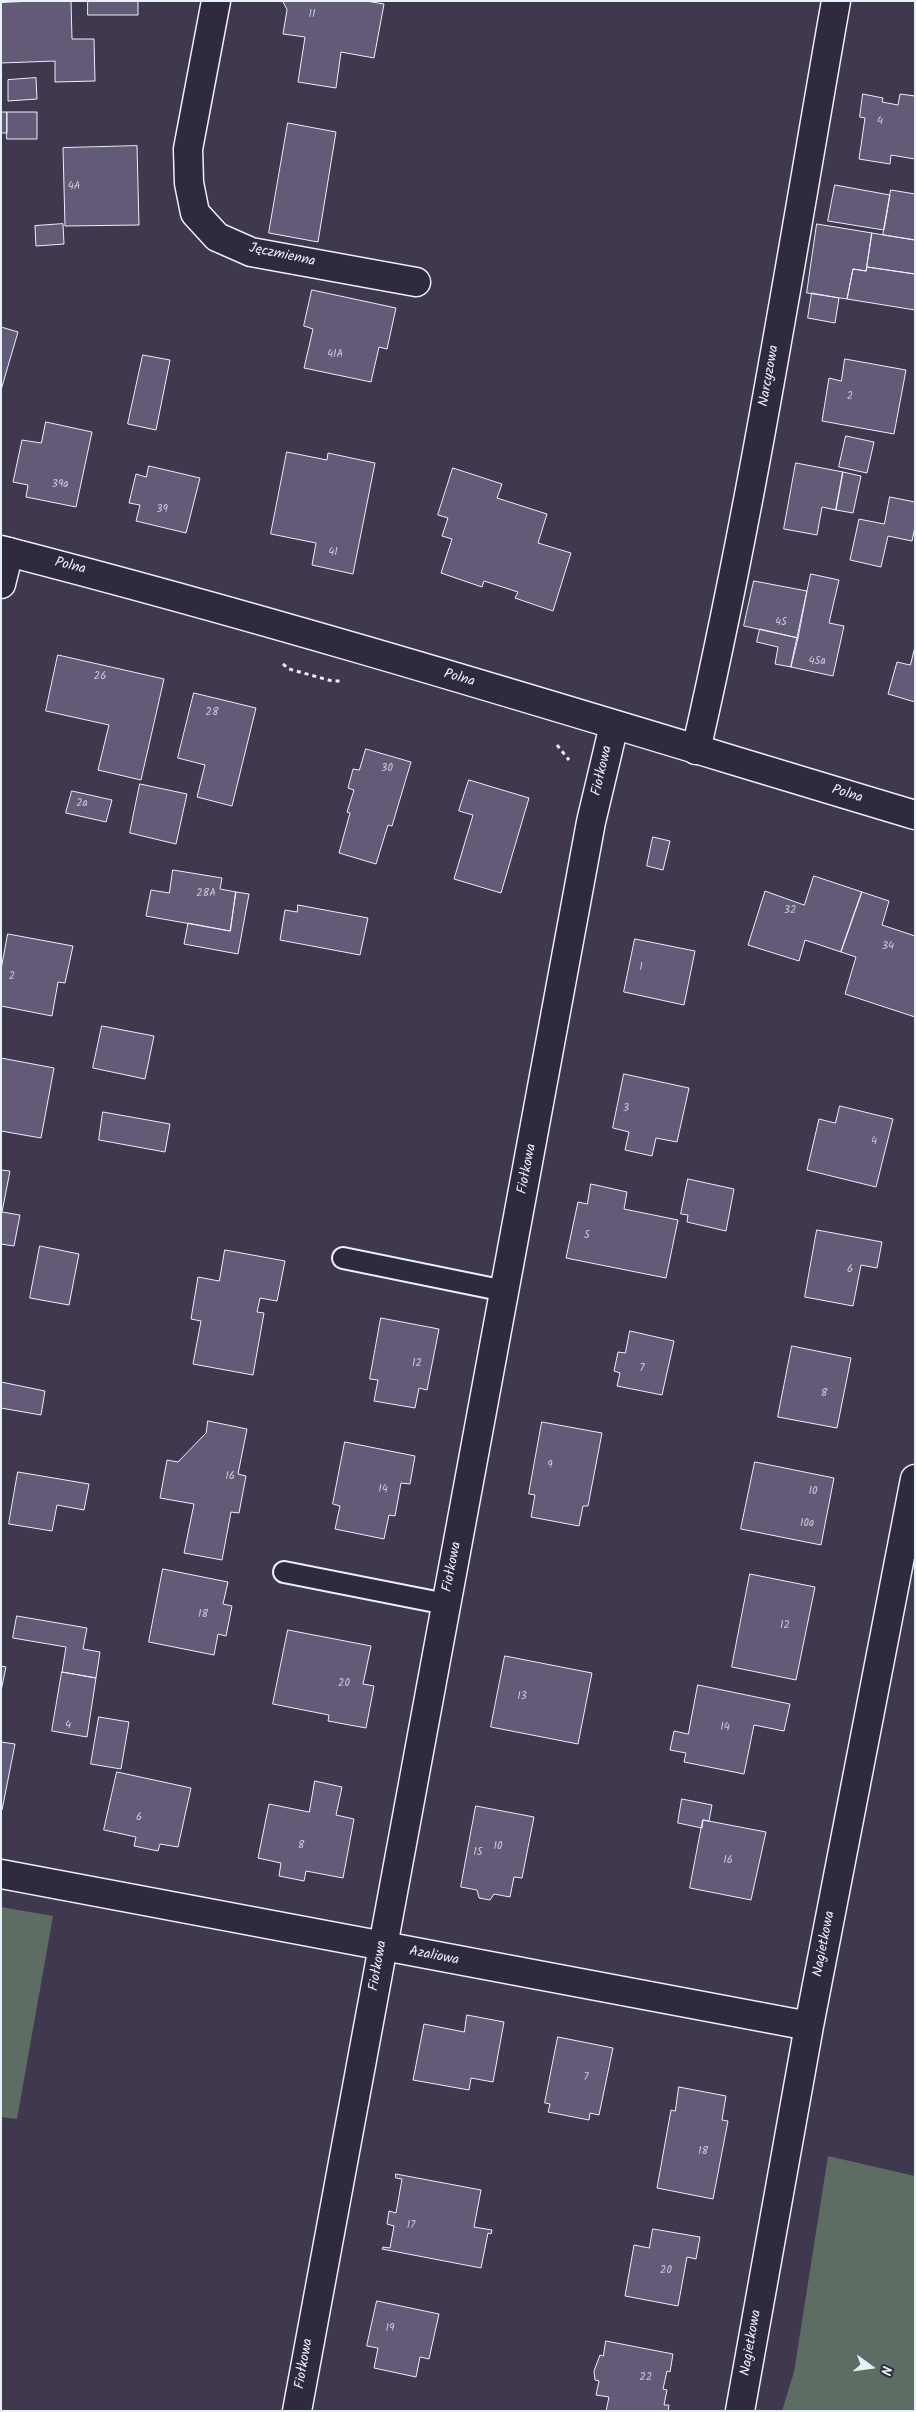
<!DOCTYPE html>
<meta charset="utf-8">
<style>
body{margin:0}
#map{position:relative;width:916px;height:2412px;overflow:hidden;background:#3f384e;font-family:Kalam,sans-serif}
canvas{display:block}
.frame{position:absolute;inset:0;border:2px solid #e8f1f8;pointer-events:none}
.north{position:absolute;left:846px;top:2342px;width:50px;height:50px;-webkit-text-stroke:4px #2f2a3d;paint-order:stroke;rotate:104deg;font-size:14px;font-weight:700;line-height:20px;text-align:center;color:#e8f1f8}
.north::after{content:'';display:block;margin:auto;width:18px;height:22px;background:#e8f1f8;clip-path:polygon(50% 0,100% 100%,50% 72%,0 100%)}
</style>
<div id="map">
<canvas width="916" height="2412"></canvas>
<div class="frame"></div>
<div class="north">N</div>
</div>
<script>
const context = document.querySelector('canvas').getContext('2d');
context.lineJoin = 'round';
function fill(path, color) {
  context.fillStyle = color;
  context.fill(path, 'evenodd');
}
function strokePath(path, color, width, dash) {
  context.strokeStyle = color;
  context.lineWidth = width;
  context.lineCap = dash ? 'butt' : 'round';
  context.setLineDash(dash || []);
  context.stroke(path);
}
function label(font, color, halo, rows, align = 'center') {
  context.font = font + ' Kalam,sans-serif';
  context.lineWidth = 5;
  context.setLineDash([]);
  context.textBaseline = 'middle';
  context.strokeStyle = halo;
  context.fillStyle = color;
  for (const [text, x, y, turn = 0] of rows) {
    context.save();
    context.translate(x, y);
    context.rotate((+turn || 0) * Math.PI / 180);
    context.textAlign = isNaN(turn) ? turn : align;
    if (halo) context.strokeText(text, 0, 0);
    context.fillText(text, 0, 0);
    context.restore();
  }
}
const green = new Path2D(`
 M1 1907 53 1916 17 2119 1 2117Z
 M828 2156 915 2176V2411H782L794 2372Z`);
const building = new Path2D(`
 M32 1H71L72 39H94L95 81 55 82V61L1 63V3Z
 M88 1H138V15H88Z
 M283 1H366L384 4 374 58 341 52 336 88 298 82 305 37 283 34 287 10Z
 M36 78 37 99 8 101V80Z
 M863 94 883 98 882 102 898 105 900 94 915 96V159L891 155 890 164 859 159 865 118 860 117Z
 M1 112H7V133H1Z
 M7 112H37V139H7Z
 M288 123 336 132 318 242 269 233Z
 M137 146 139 225 65 226 63 148Z
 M835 185 890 195 884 230 828 221Z
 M891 190 915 194V240L883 235Z
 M63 224 64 244 36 246 35 226Z
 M817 224 872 233 866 271 853 269 847 299 807 293Z
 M872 233 915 240V274L867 267Z
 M867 267 915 274V310L847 299 853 269 866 271Z
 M312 290 396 308 387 349 379 347 371 382 304 368 313 329 304 326Z
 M812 293 839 298 835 323 808 318Z
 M1 327 18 332 1 390Z
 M143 355 170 360 156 430 128 424Z
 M845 359 906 370 894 434 822 421 829 378 841 381Z
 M46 422 92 432 76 507 26 497 28 485 13 482 22 440 41 443Z
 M846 436 874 442 867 473 839 467Z
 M287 452 327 460 328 453 375 463 353 574 312 565 316 543 271 534Z
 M796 463 843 472 836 510 822 507 817 535 784 529Z
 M149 466 200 478 186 533 136 521 140 505 129 503 136 474 146 477Z
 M453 468 502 484 497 498 547 514 538 543 571 553 553 611 515 598 518 592 484 581 482 587 441 573 452 539 442 536 448 518 438 515Z
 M843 472 861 476 853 513 836 510Z
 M890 497 915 502V527L912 541 888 536 881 567 850 560 859 519 884 524Z
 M811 574 839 580 829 623 844 626 833 676 791 667Z
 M754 581 807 591 798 638 744 626Z
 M760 629 798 638 791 667 775 664 778 647 757 642Z
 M915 647V702L888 694 897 662 910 665Z
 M58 655 164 679 141 780 98 770 109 725 46 711Z
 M194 693 256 708 232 806 197 797 205 765 178 758Z
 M366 749 411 762 392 826 388 825 376 864 339 853 350 813 347 812 354 790 348 788 353 769 359 770Z
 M469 780 529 798 501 893 454 879 473 815 459 811Z
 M140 784 187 794 176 844 130 833Z
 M72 791 112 800 106 822 66 813Z
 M653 837 670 841 663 870 647 866Z
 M173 870 222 878 220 889 236 892 230 931 146 916 151 890 169 893Z
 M814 876 862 892 841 952 805 940 799 961 748 945 765 891 804 905Z
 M236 892 249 894 238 954 184 944 188 923 230 931Z
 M862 892 889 901 882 925 915 936V1017L845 994 856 957 841 952Z
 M298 905 368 918 360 955 280 940 285 910 297 912Z
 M8 934 73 946 65 983 58 982 52 1016 1 1006V970Z
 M635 939 695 951 684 1005 624 992Z
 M102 1026 154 1036 145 1079 93 1068Z
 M1 1058 54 1068 41 1138 1 1131Z
 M624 1074 689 1088 677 1142 656 1138 652 1156 625 1150 629 1132 613 1128Z
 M840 1106 893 1119 876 1187 807 1170 819 1119 835 1123Z
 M103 1112 170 1124 165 1152 99 1140Z
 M1 1170 10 1171 2 1212 20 1215 14 1246 1 1244Z
 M688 1179 734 1189 726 1231 687 1222 688 1215 681 1214Z
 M591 1184 627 1192 624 1209 678 1220 666 1278 566 1258 578 1202 587 1204Z
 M817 1230 882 1242 877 1268 861 1265 853 1306 805 1297Z
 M40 1246 79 1254 69 1305 30 1298Z
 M225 1250 285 1261 277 1301 260 1298 257 1312 264 1313 253 1375 193 1364 201 1321 191 1319 198 1277 219 1281Z
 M381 1318 439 1329 427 1390 419 1388 415 1408 374 1401 378 1380 370 1379Z
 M630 1331 674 1341 662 1395 617 1386 620 1373 614 1371 618 1352 625 1353Z
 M792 1346 851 1358 837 1428 778 1417Z
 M1 1382 45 1391 41 1415 1 1408Z
 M208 1421 247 1429 238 1474 246 1476 239 1513 231 1512 222 1560 184 1553 194 1504 160 1498 167 1460 178 1462 206 1433Z
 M542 1422 602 1433 588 1506H583L579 1526 531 1517 535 1495 529 1494Z
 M345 1442 415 1456 410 1484 401 1483 395 1516 389 1515 384 1539 335 1529 340 1506 333 1504Z
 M755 1462 834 1478 821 1545 741 1529Z
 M18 1472 89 1484 84 1510 57 1505 52 1531 9 1524Z
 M163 1569 228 1582 223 1604 232 1606 226 1636 218 1634 214 1655 149 1642Z
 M750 1574 815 1587 796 1680 732 1667Z
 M17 1616 87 1628 83 1649 100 1652 96 1678 62 1672 66 1647 13 1638Z
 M288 1630 371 1646 363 1684 374 1686 366 1728 328 1721 329 1715 273 1704Z
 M505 1656 592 1673 578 1744 491 1727Z
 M1 1666 6 1667 1 1691Z
 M62 1672 96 1678 87 1737 52 1731Z
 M698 1685 790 1704 784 1731 754 1725 744 1774 684 1762 686 1753 670 1750 674 1731 688 1734Z
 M99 1717 129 1722 121 1769 91 1764Z
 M1 1742 15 1744 2 1810 1 1809Z
 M117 1772 191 1788 178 1847 160 1844 158 1851 134 1846 136 1837 104 1830Z
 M315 1781 342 1787 336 1815 354 1819 343 1878 306 1871 304 1881 279 1876 281 1863 258 1858 269 1804 309 1812Z
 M682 1799 712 1805 709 1821 703 1820 702 1828 678 1823Z
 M476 1806 534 1817 522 1878 514 1877 510 1897 494 1894 490 1900 479 1898 477 1890 461 1887Z
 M703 1820 766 1832 751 1900 690 1888Z
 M467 2015 504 2022 493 2082 471 2078 469 2090 413 2080 424 2024 464 2032Z
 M558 2037 613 2048 599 2115 590 2113 589 2120 548 2112 550 2104 545 2103Z
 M679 2087 726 2096 722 2120 728 2121 713 2199 657 2188 671 2110 675 2111Z
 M396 2174 481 2190 474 2227 492 2230 491 2234 488 2233 481 2268 382 2249 383 2247 390 2248 394 2226 387 2224 389 2211 396 2213 402 2179 396 2178Z
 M653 2229 700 2237 696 2259 687 2257 678 2306 625 2296 634 2245 649 2248Z
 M377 2301 439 2314 429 2359 420 2357 416 2377 374 2368 378 2348 367 2346Z
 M606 2341 673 2354 670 2372 667 2371 663 2389 667 2390 664 2405H669L668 2411H606L609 2397 596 2395 599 2381 595 2380 594 2371 600 2355 603 2356Z`);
const path = new Path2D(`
 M283 664 289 669 332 681H341
 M557 745 569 760`);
const lane = new Path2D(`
 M343 1258 505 1291
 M284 1572 446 1604`);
const street = new Path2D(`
 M216 1 188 149 189 183 195 213 217 237 251 252 416 282
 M1 584 9 552
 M696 750C753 502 792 251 836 1
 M1 1874 809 2026
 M297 2411 591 822 614 725
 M740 2411 809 2026 915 1479`);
const secondary = new Path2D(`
 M1 550C308 629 611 724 915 815`);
const numberNames = [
 ["11",312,15],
 ["4",880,122],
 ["4A",74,187],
 ["41A",335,355],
 ["2",850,397],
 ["39a",60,485],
 ["39",162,510],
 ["41",333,553],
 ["45",781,623],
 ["45a",817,662],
 ["26",100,677],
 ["28",212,713],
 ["30",387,769],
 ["2a",82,804],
 ["28A",206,894],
 ["32",790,911],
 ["34",888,947],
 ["1",641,968],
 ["2",12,977],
 ["3",626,1109],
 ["4",874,1142],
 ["5",587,1236],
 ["6",850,1270],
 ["12",417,1364],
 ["7",642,1369],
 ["8",824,1394],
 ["9",550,1466],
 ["16",230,1477],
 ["14",383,1490],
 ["10",813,1492],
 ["10a",807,1524],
 ["18",203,1615],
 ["12",785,1626],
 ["20",344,1684],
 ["13",522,1697],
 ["4",68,1726],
 ["14",725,1728],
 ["6",139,1818],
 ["8",301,1846],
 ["10",498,1847],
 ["15",478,1853],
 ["16",728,1861],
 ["7",586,2078],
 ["18",703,2152],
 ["17",411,2226],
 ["20",666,2271],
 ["19",390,2329],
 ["22",646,2378]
];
const streetNames = [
 ["Jęczmienna",282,256,12],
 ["Narcyzowa",770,376,-80],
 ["Polna",70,567,14],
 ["Polna",459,679,16],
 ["Fiołkowa",603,771,-77],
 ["Polna",847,795,17],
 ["Fiołkowa",528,1169,-79],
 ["Fiołkowa",453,1567,-79],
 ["Nagietkowa",825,1944,-79],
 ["Azaliowa",434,1957,11],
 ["Fiołkowa",379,1966,-80],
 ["Nagietkowa",752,2343,-80],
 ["Fiołkowa",305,2364,-80]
];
fill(green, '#5e6d63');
fill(building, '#635a77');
strokePath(building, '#e8f1f8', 1);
strokePath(lane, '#e8f1f8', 24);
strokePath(street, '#e8f1f8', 31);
strokePath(secondary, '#e8f1f8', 31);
strokePath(path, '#e8f1f8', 3, [4, 4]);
strokePath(lane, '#2f2a3d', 20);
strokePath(street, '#2f2a3d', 28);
strokePath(secondary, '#2f2a3d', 28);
label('11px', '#c7cbd8', null, numberNames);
label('14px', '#e8f1f8', '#2f2a3d', streetNames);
</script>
